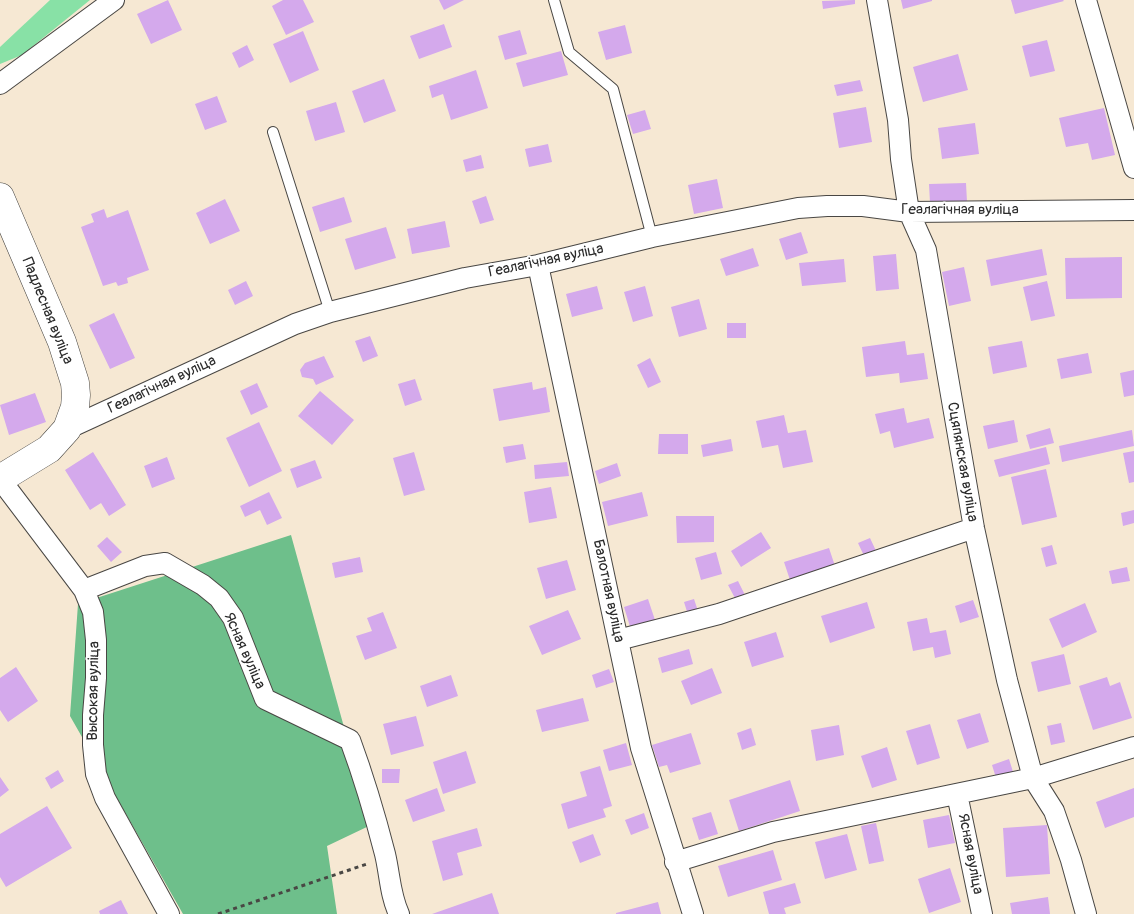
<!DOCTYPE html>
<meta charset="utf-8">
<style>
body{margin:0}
canvas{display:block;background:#f6e8d3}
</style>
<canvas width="1134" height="914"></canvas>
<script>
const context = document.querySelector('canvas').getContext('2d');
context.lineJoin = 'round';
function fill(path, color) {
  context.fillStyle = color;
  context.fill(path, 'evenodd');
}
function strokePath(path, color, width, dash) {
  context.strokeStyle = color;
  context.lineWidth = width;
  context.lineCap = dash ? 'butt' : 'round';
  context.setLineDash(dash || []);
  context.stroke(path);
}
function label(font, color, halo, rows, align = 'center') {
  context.font = font + ' Pangolin,sans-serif';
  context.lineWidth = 4;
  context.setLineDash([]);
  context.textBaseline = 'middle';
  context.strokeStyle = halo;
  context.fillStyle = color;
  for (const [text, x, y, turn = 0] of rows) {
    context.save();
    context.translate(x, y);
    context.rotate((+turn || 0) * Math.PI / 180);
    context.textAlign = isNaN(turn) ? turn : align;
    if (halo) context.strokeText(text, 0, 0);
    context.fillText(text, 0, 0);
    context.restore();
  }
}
const green = new Path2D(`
 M50 0H90L22 55 0 64V47Z`);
const forest = new Path2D(`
 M291 535 371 825 327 846 337 914H183L70 716 78 604Z`);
const building = new Path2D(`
 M168 0 182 30 151 44 137 14Z
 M283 0H303L314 22 286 35 272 6Z
 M439 0H464L444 10Z
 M855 0V4L823 9 822 1Z
 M901 0H932V1L903 9Z
 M1011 0H1063L1064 1 1015 14Z
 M444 24 452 47 419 59 410 36Z
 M625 25 632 53 606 60 598 32Z
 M520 30 527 54 505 60 498 36Z
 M303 31 319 70 290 83 273 44Z
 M1047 40 1055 71 1030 77 1022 46Z
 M247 45 254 60 239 68 232 53Z
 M561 51 568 75 523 87 516 63Z
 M958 54 968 90 923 102 913 67Z
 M476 70 488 108 451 120 443 94 432 98 429 86Z
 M384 79 396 111 364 123 352 91Z
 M860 80 863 91 837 96 834 85Z
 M217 96 227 122 205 130 195 104Z
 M336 102 345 132 315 141 306 111Z
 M866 107 872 142 839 148 833 113Z
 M1104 108 1115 155 1092 160 1088 143 1066 147 1059 118Z
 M645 110 651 129 633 134 627 115Z
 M975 123 979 154 942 159 938 128Z
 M548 144 552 162 529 167 525 149Z
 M481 155 484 168 466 172 463 160Z
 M717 179 723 208 694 214 688 185Z
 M966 183 967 202 930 203 929 184Z
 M486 196 494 220 480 224 472 201Z
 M344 197 352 222 320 232 312 207Z
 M225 199 240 231 210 244 196 213Z
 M104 209 107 218 128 210 149 270 127 278 128 283 118 286 116 282 103 286 81 227 94 222 91 214Z
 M445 221 450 247 412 254 407 229Z
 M386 227 396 258 355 270 345 239Z
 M801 232 808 253 786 260 779 239Z
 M753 248 759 266 726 276 720 259Z
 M1042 249 1047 275 991 286 986 260Z
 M896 254 899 289 876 291 873 256Z
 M1122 257V298L1066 299 1065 258Z
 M844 259 846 282 802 286 799 263Z
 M964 267 971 301 949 306 942 272Z
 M246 281 253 296 235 305 228 290Z
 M1047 281 1055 316 1031 321 1023 287Z
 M597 286 603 309 572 317 566 294Z
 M645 286 653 316 633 322 624 292Z
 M699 299 707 329 679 337 671 307Z
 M114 313 135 358 110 369 89 325Z
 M727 323H746V338H727Z
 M370 336 378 356 363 362 355 341Z
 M905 341 907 355 924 353 928 379 900 383 899 373 866 377 862 347Z
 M1022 341 1027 367 993 374 988 347Z
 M1088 353 1092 373 1061 379 1057 359Z
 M324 356 334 377 316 385 313 379 302 377 300 370 305 363Z
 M650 358 661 382 648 388 637 365Z
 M1134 370V395L1124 397 1120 373Z
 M415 379 422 400 405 406 398 384Z
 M532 382 533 390 546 387 550 412 499 421 493 389Z
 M257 383 268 407 251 415 240 391Z
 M320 391 354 420 332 445 298 416Z
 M35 393 46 422 9 435 0 405Z
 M904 408 907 423 929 418 934 438 894 448 890 431 880 434 875 414Z
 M784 415 788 433 806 430 813 462 783 468 778 445 762 448 756 421Z
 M1014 420 1018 442 988 449 983 426Z
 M259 422 282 471 249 487 226 438Z
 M1050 428 1054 443 1030 449 1026 435Z
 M1132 430 1134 446 1062 462 1059 446Z
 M659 434H688V454H658Z
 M731 439 733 451 703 457 701 445Z
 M523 444 526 459 506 463 503 447Z
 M1046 447 1050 464 999 477 994 460Z
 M1134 451V482L1129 483 1123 453Z
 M93 452 126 505 109 516 101 503 90 510 65 470Z
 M414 452 425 490 404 496 393 458Z
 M167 457 175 479 152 488 144 466Z
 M315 460 322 478 297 488 290 469Z
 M567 462 569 476 535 479 534 465Z
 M617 463 621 476 599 484 595 471Z
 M1046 469 1057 517 1022 525 1011 477Z
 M551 487 557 518 529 523 524 492Z
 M269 492 282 518 267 525 260 510 245 517 240 506Z
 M642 492 648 516 608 526 602 502Z
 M1134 510V523L1123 526 1121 513Z
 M676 516H714V542L677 543Z
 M761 532 771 548 741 567 731 551Z
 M107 537 122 552 111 562 97 546Z
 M870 538 877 553 865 558 858 543Z
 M1052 545 1057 564 1046 567 1041 548Z
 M829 548 835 566 790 580 784 562Z
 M716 552 722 574 701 580 695 558Z
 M360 557 363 572 335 578 332 563Z
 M567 560 576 590 546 599 537 568Z
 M1127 567 1130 581 1112 584 1109 571Z
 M738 581 745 595 736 600 728 585Z
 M648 599 657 626 632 633 624 607Z
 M694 599 699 614 689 618 684 602Z
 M973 600 979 617 960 623 955 606Z
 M867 602 875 628 830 643 821 616Z
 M1085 603 1097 632 1062 648 1049 619Z
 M568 610 581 639 542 655 529 626Z
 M383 612 397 648 365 660 356 636 372 631 367 618Z
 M927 618 930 633 946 630 951 654 935 658 933 647 913 651 907 622Z
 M776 632 784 657 752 667 744 642Z
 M689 649 693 664 662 673 658 658Z
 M1064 654 1071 684 1038 692 1031 662Z
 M16 667 38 701 8 722 0 710V678Z
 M712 668 722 693 691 705 681 681Z
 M609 669 614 682 596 688 592 675Z
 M451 675 458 696 427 707 420 686Z
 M1107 677 1110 686 1120 682 1132 718 1093 730 1079 686Z
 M583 698 589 721 542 732 536 710Z
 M980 713 989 742 967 749 957 720Z
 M416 716 424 746 391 755 383 724Z
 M1061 723 1065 742 1051 745 1047 726Z
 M930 724 940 758 917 765 906 731Z
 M839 725 844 755 816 761 811 730Z
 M751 728 756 745 742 750 737 733Z
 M691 733 701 764 670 773 667 765 659 767 652 745Z
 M626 743 632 765 609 771 603 750Z
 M887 747 897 780 872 788 861 756Z
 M466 751 476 783 443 794 433 762Z
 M1009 759 1014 775 997 781 992 765Z
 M600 766 612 806 603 809 606 817 568 829 561 804 587 796 580 772Z
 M382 769H400L399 783H382Z
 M58 770 64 781 51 789 45 778Z
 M0 777 9 790 0 797Z
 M790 780 800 811 739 831 729 800Z
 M437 788 445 811 413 822 405 800Z
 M1134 788V817L1105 828 1096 802Z
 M47 806 72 848 6 887 0 877V834Z
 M711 812 718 834 699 840 692 818Z
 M644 813 649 828 631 835 625 820Z
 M949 815 955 843 928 848 923 820Z
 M876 823 884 861 869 864 861 826Z
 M1047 825 1050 874 1006 877 1003 828Z
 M477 828 482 846 457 853 463 875 443 881 432 841Z
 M593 834 601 855 580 863 572 842Z
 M847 834 857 870 825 879 815 842Z
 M773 850 782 880 728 897 718 866Z
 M950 868 961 902 929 913 918 879Z
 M795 883 801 903 784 908 786 914H769L763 892Z
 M492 893 499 914H432Z
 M1048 897 1050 914H1012L1010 903Z
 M121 900 128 914H100L99 911Z
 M658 902 661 914H616V913Z`);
const path = new Path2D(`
 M218 914 367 864`);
const lane = new Path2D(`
 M554 0 569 52 613 89 652 237
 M273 132 330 312`);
const street = new Path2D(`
 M877 0 898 120 901 159 909 212 926 250 974 528 1007 680 1033 778 1054 811 1071 860 1086 914
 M1086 0 1134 168
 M0 84 114 0
 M538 265 641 748 693 914
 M67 429 295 324 330 312 465 278 538 265 652 237 798 208 827 206H863L909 212 1134 210
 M0 479 84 590 93 612 96 640V678L93 715V745L96 774 105 798 169 914
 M84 590 145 566 165 563 203 585 219 598 233 618 265 699 350 740C364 778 375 815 385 854 390 875 390 895 399 914
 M618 640 719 614 974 528
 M957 794 982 914
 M675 862 773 832 1033 778 1134 747`);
const secondary = new Path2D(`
 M0 197 62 342 75 383 76 395 75 407 67 429 49 449 0 479`);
const streetNames = [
 ["Геалагічная вуліца",960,210],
 ["Геалагічная вуліца",546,261,-12],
 ["Падлесная вуліца",47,311,68],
 ["Геалагічная вуліца",162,385,-25],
 ["Сцяпянская вуліца",962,462,80],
 ["Балотная вуліца",608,591,78],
 ["Ясная вуліца",244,651,66],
 ["Высокая вуліца",94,691,-89],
 ["Ясная вуліца",970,854,79]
];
fill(green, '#88e1a6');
fill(forest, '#6ebf8b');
fill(building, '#d4a9ec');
strokePath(lane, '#494744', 12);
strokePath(street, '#494744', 22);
strokePath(secondary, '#494744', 29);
strokePath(path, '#494744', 3, [4, 4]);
strokePath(lane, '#fff', 10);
strokePath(street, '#fff', 20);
strokePath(secondary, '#fff', 28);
label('15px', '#2b2b2b', '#fff', streetNames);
</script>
